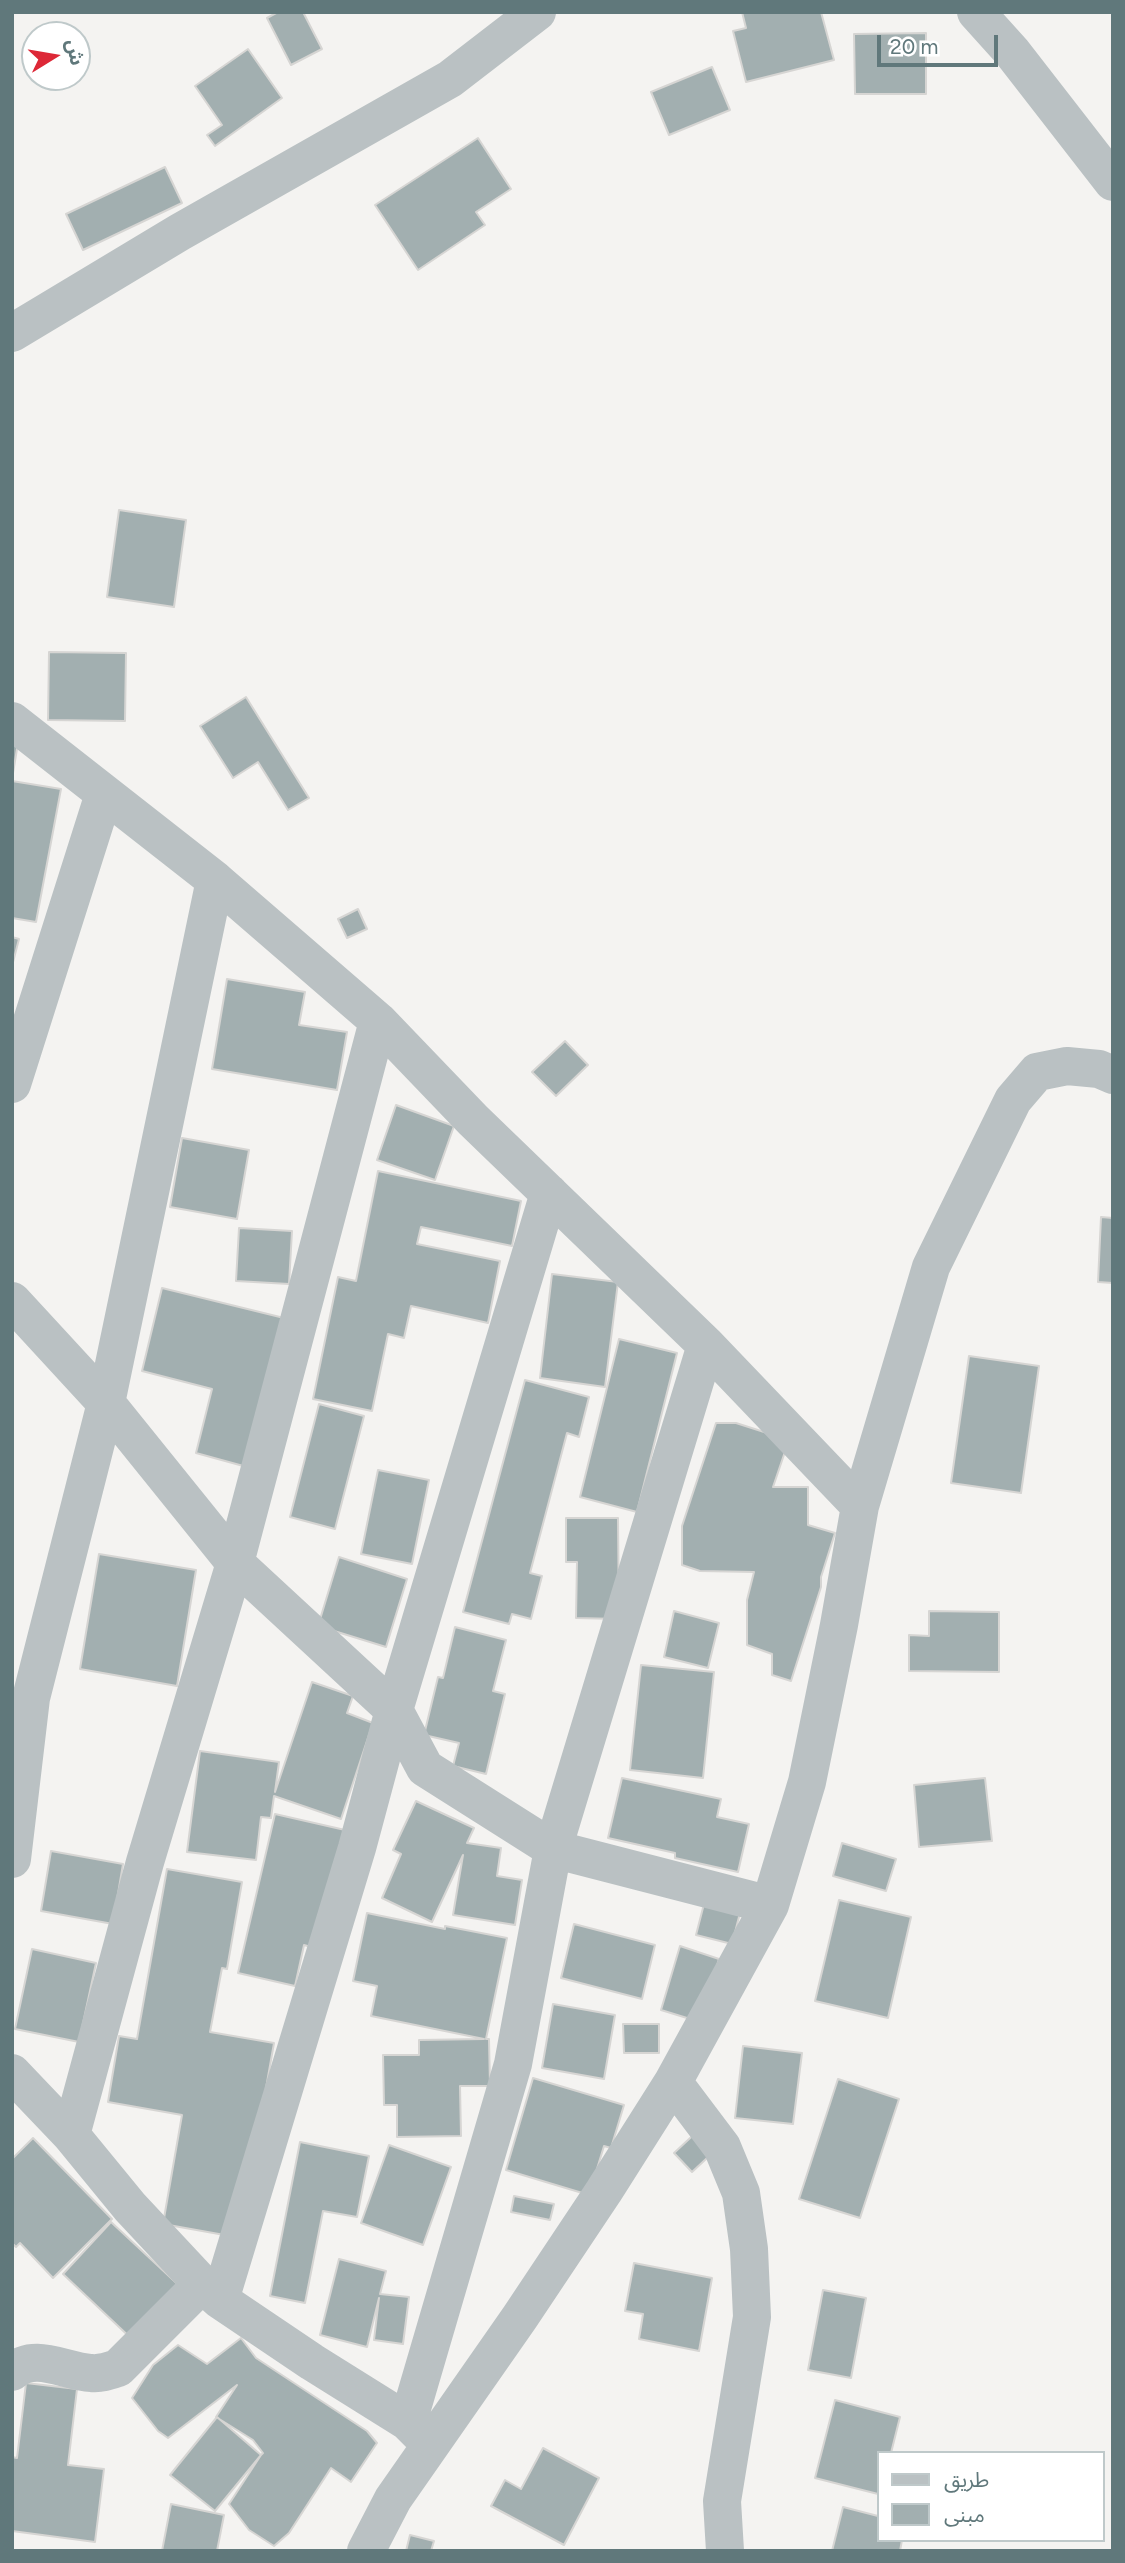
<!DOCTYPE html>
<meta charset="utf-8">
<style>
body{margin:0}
#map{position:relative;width:1125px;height:2563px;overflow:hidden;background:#f4f3f1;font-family:Figtree,"Noto Sans Arabic",sans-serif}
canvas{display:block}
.frame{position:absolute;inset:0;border:14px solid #60787b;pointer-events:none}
.legend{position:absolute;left:877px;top:2451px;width:228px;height:91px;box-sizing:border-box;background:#fff;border:2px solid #bfc9ca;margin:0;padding:9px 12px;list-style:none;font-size:21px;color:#60787b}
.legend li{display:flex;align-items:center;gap:14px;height:35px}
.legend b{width:35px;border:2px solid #bfc9ca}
.north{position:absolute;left:21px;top:21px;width:70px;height:70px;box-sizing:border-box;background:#fff;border:2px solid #bfc9ca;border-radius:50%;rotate:79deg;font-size:19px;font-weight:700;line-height:28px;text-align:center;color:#60787b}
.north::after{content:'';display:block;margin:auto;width:24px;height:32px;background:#dd2837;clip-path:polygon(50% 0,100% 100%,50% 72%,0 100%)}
.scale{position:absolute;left:877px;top:35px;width:121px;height:32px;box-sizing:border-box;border:4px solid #60787b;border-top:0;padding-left:9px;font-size:21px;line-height:24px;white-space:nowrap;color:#60787b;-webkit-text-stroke:5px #fff;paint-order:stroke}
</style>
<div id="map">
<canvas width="1125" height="2563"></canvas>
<div class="frame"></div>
<ul class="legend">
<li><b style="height:9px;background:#bac1c3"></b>طريق</li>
<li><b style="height:19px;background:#a2afb0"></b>مبنى</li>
</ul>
<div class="north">ش</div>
<div class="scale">20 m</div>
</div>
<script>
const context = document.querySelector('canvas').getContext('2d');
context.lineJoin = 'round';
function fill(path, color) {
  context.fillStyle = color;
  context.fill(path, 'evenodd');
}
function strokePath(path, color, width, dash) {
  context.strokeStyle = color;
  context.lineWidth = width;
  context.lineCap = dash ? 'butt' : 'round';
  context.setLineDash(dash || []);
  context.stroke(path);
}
const building = new Path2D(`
 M278 12H303L322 49 291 65 267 18Z
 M742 12H821L834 60 746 82 733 31 746 28Z
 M926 33V94H855L854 34Z
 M248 49 282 98 215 146 207 135 222 125 195 86Z
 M712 67 730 110 669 135 651 92Z
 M478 138 511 189 476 212 485 225 418 270 375 205Z
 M165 167 182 203 83 250 66 214Z
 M119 510 186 520 174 607 107 597Z
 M49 652 126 653 125 721 48 720Z
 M246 697 309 798 288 810 258 762 233 778 200 726Z
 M12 742 18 743 12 779Z
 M12 781 61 789 36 922 12 918Z
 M358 909 367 929 347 938 338 919Z
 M12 937 19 939 12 966Z
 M227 979 305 992 299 1025 347 1032 337 1090 212 1069Z
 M565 1041 588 1065 556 1096 532 1072Z
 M396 1105 454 1126 435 1180 377 1160Z
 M182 1138 249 1150 237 1219 170 1207Z
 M378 1171 521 1201 512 1246 421 1227 417 1244 500 1261 488 1323 411 1306 404 1338 388 1334 372 1411 313 1399 338 1277 356 1281Z
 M1101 1217 1113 1218V1283L1098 1282Z
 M239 1228 292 1231 289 1284 236 1281Z
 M552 1274 618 1282 605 1387 540 1378Z
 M162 1288 284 1318 247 1467 196 1453 212 1389 142 1371Z
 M619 1339 677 1353 637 1512 580 1497Z
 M969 1356 1039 1366 1021 1493 951 1483Z
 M525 1380 589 1397 579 1437 567 1433 530 1573 542 1576 531 1619 512 1614 509 1624 463 1612Z
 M319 1404 364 1416 335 1529 290 1517Z
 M716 1423H736L789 1440 773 1487H808V1525L835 1533 821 1577V1587L791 1681 772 1675V1654L747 1645V1600L754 1572 700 1571 682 1565V1526Z
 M378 1470 429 1480 412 1564 361 1554Z
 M566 1518H618L619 1619 576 1618 577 1562H566Z
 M99 1554 196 1570 177 1686 80 1669Z
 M339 1557 407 1579 386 1647 318 1626Z
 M674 1611 719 1623 708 1668 664 1657Z
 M929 1611 999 1612V1672L909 1671V1635L929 1636Z
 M455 1627 506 1640 493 1691 505 1694 486 1774 453 1766 459 1743 424 1735 438 1677 443 1678Z
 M641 1665 714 1672 703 1778 630 1770Z
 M312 1682 353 1696 347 1713 373 1723 341 1819 274 1796 271 1818 261 1817 256 1860 187 1852 200 1751 279 1762 275 1792Z
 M622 1778 721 1799 717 1817 749 1824 738 1872 675 1858V1853L608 1838Z
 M985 1778 992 1841 919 1847 914 1785Z
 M416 1801 474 1828 467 1843 501 1848 497 1876 522 1880 515 1925 453 1915 463 1855 432 1922 382 1898 401 1854 393 1850Z
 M275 1814 345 1830 318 1949 304 1945 295 1986 238 1973Z
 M842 1843 896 1859 886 1891 833 1876Z
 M51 1851 123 1864 113 1924 41 1911Z
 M167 1869 242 1882 227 1969 222 1968 210 2032 274 2043 254 2156 230 2236 163 2224 182 2115 108 2102 119 2036 137 2039Z
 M705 1900 741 1909 732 1944 696 1935Z
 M839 1900 911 1917 888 2018 815 2001Z
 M367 1913 445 1929V1926L507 1938 486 2039H489L490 2086H460L461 2136 397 2137V2105H384L383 2055H419V2040L484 2039 371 2016 377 1986 353 1981Z
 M574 1924 655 1945 642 1999 561 1978Z
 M680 1946 719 1959 700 2022 661 2010Z
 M32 1949 96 1963 79 2042 15 2029Z
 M553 2004 615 2015 604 2079 542 2068Z
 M623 2024H659V2053H624Z
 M743 2046 802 2053 793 2124 735 2118Z
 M533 2078 624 2105 611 2148 604 2146 589 2195 506 2170Z
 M838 2079 899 2099 860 2218 799 2199Z
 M702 2127 720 2146 692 2172 674 2153Z
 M33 2138 112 2219 53 2278 20 2243 16 2247 12 2243V2159Z
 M300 2142 369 2156 357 2217 323 2211 305 2303 270 2296Z
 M389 2145 451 2167 423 2245 361 2223Z
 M514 2196 554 2204 550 2220 511 2212Z
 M111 2222 185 2291 136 2343 63 2274Z
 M339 2259 386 2271 380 2294 409 2297 403 2344 374 2340 379 2298 367 2347 320 2335Z
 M634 2263 712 2278 699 2351 639 2339 643 2314 625 2311Z
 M823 2290 866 2298 851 2378 808 2370Z
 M241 2338 256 2358 367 2431 377 2443 351 2482 331 2468 289 2533 274 2546 249 2530 229 2504 261 2455 215 2511 170 2475 217 2417 261 2455 263 2453 253 2440 216 2417 237 2385 168 2438 158 2431 132 2398 153 2365 178 2345 207 2364Z
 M26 2383 77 2389 68 2465 104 2469 95 2542 12 2531V2457L17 2458Z
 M835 2400 900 2417 891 2453H878V2494L815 2478Z
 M543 2448 599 2478 564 2545 491 2506 505 2480 521 2489Z
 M171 2504 224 2515 217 2551H162Z
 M843 2507 878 2516V2540H902L900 2551H832Z
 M410 2535 434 2541 431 2551H406Z`);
const minor = new Path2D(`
 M976 12 1012 52 1113 182
 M12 333 180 232 450 79 537 12
 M12 721 215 880 378 1021 473 1120 706 1345 860 1506
 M12 1084 104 794
 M12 1301 106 1403 235 1563 394 1710 425 1768 553 1849 770 1905
 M12 1859 31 1698 106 1403 215 880
 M12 2073 71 2135 130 2207 202 2284 220 2300 312 2362 408 2422 426 2440
 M673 2082 722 2147 741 2193 749 2249 752 2317 722 2501 725 2551
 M71 2135 145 1862 235 1563 378 1021
 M220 2300 357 1848 394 1710 549 1193
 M12 2372C35 2351 65 2372 91 2373 101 2374 109 2371 118 2368L202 2284
 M408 2422 513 2064 553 1849 706 1345
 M366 2551 393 2499 520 2317 604 2191 673 2082 770 1905 807 1782 839 1625 860 1506 931 1267 1013 1100 1037 1072 1067 1066 1099 1069 1113 1075`);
fill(building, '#a2afb0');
strokePath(building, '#d6d5d3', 2);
strokePath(minor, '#bac1c3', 38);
</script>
